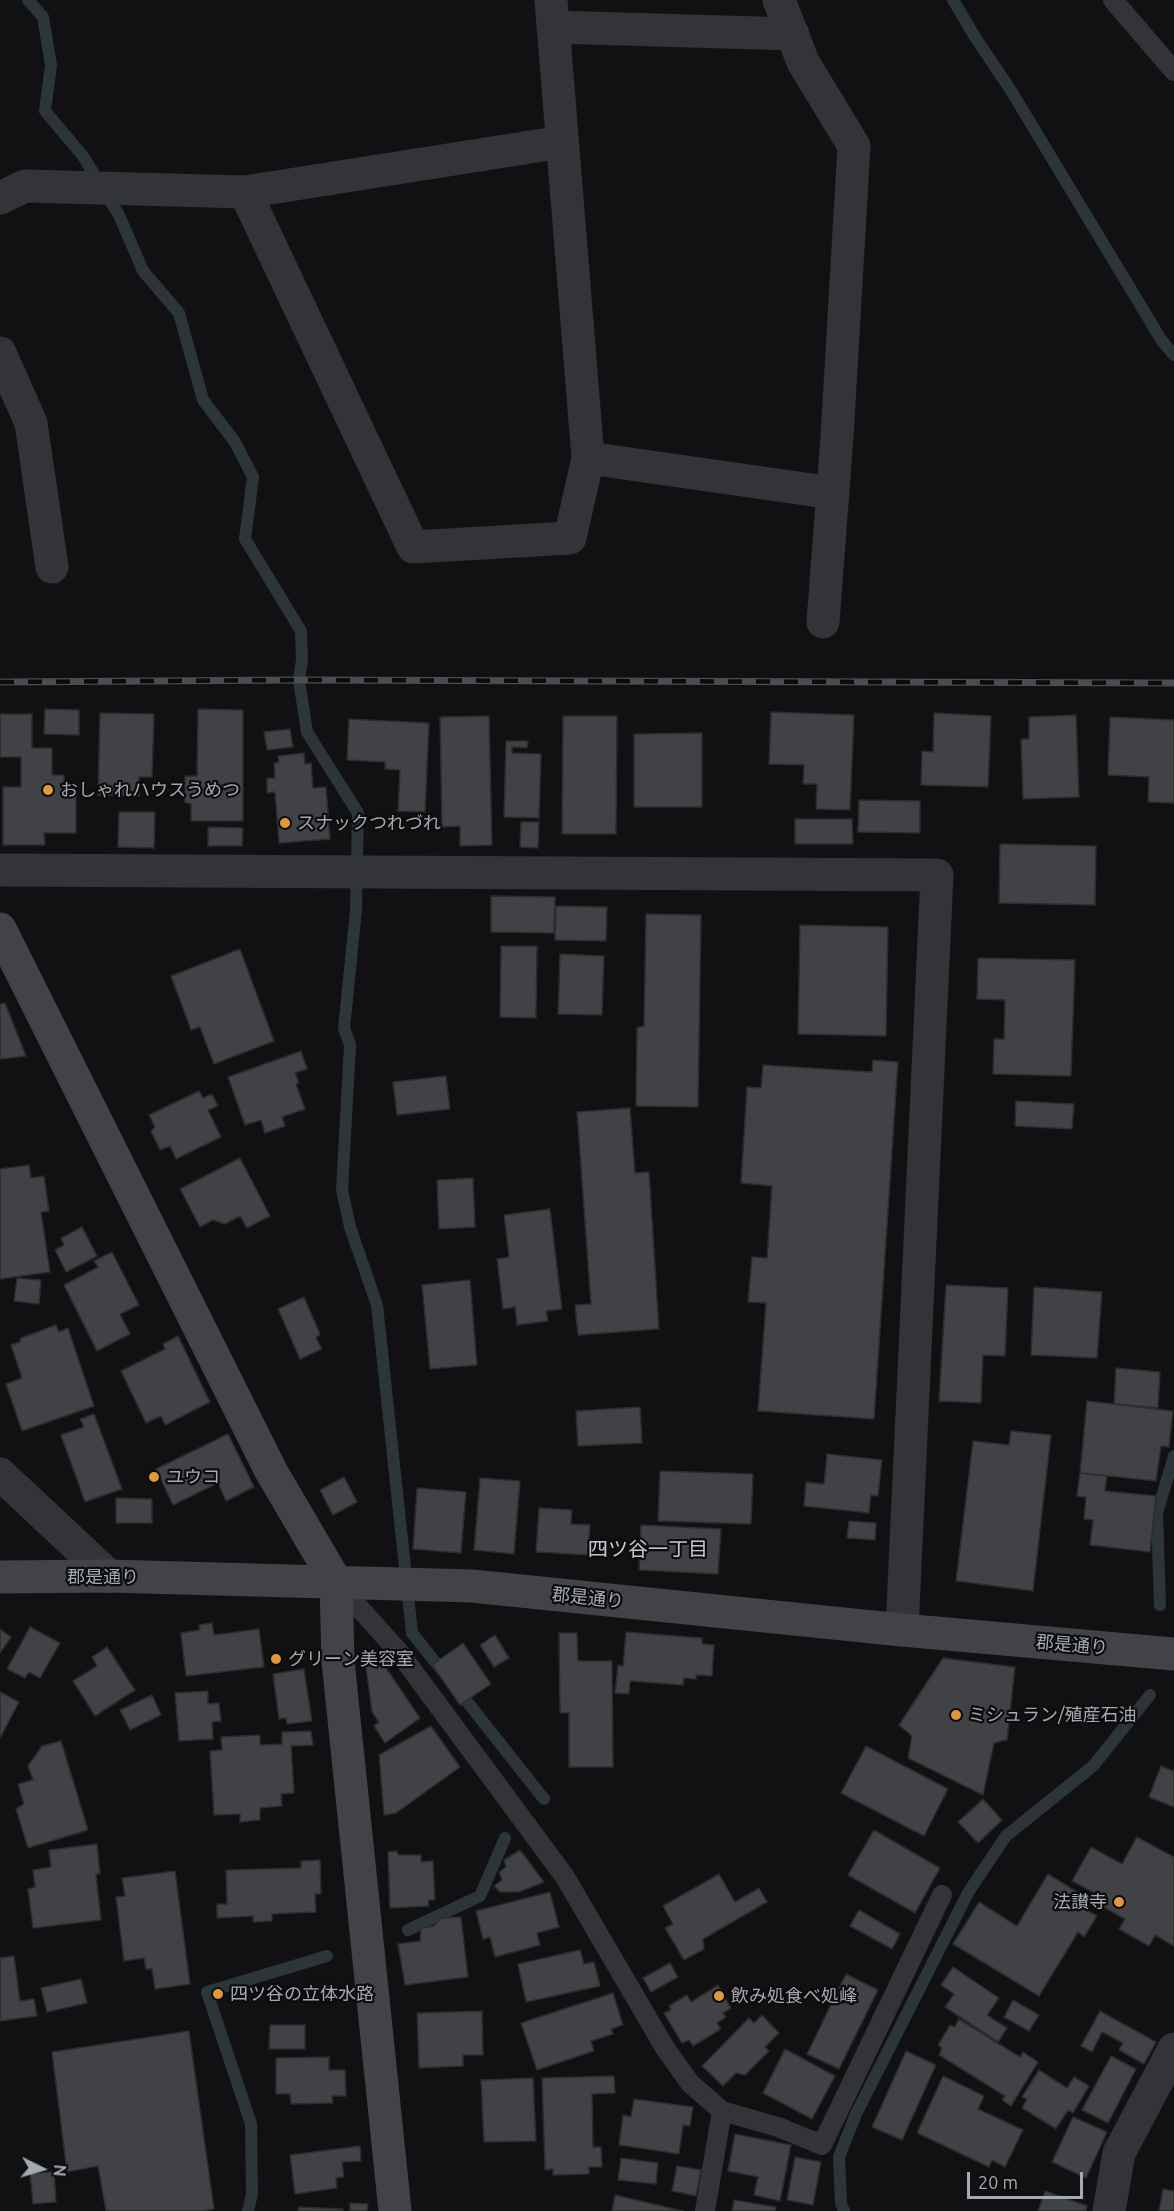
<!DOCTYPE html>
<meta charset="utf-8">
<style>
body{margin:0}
#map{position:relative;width:1174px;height:2211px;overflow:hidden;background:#111113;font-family:Ubuntu,sans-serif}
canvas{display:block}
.north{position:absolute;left:12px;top:2139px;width:60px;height:60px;-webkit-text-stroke:4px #0c0c0d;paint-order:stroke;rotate:95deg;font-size:16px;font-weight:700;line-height:24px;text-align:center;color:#a4aab2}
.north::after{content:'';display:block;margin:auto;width:21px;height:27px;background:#a4aab2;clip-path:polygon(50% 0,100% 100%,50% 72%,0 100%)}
.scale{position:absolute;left:967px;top:2172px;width:116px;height:27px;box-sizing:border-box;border:3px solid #a4aab2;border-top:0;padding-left:8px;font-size:18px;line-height:21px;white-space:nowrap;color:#a4aab2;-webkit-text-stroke:4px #0c0c0d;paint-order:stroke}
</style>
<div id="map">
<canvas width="1174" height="2211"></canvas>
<div class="north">N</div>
<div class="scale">20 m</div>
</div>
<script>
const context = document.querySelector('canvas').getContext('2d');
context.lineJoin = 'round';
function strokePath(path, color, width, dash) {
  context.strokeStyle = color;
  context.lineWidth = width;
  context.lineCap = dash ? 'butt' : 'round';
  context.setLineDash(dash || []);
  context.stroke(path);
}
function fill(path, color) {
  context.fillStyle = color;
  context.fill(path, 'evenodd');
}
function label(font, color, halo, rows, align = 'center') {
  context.font = font + ' Ubuntu,"Noto Sans JP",sans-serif';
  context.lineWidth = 4.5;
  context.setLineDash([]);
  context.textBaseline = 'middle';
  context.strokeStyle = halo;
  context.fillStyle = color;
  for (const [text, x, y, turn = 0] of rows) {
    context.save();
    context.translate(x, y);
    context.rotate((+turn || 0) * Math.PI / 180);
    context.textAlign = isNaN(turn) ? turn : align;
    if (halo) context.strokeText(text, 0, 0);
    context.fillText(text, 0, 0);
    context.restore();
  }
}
const stream = new Path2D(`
 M28 0 43 17 51 65 45 111 83 156 119 215 143 271 179 313 203 400 235 442 253 477 245 539 301 631 302 660 299 680 307 732 358 813 356 910 344 1028 350 1045 342 1190 350 1227 377 1305 412 1633 444 1673
 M953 0 975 37 1010 89 1162 341 1174 355
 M1160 1605 1157 1513 1174 1456
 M457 1689 544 1799
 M408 1930 480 1896 505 1838
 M248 2211 252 2194 251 2124 207 1992 327 1956
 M844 2211 841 2203 839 2157 856 2114 969 1891 1006 1836 1093 1766 1150 1695`);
const building = new Path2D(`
 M45 709 79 710V735L44 734Z
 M198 709 243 710V821H191V804L185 802V776H197Z
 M771 712 854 715 850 810 816 809 817 784H803L804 765 769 764Z
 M100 713 154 714 152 777H139V796L98 795Z
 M934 713 991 716 988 787 921 785 922 751 933 752Z
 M0 714H32V748H52V775H64V785H76V833H44L45 845H3V787H21V757H0Z
 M1076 715 1079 797 1023 799 1021 739H1029V717Z
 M489 716 492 845 460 846V826L442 827 440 717Z
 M563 716H617L616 834H562Z
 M1110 717 1174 720V803L1148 802 1149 777 1108 775Z
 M349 719 429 723 425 812 398 811 400 770 385 769V762L347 760Z
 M290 729 293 747 267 750 264 732Z
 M702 733V807H634V734Z
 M506 741H528L527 748 512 747V753L541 754 539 818 504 817Z
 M304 753 305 764 311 763 313 788 326 787 330 839 279 843 275 792 267 793V778H275L274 763 279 762 278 756Z
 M859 800 920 801V833L858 832Z
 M119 812H155L154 848 118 847Z
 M795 819H852L853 844H795Z
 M521 822H539L538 848 520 847Z
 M208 827 243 828 242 846H208Z
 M1000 844 1096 846 1095 905 999 903Z
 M491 896 555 897 554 933 491 932Z
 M556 906 607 907 606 941 555 940Z
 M646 914 701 915 698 1107 636 1106 637 1028 644 1026Z
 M800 925 888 927 886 1036 798 1034Z
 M501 946H537L536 1018 500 1017Z
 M240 949 274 1041 214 1064 200 1027 191 1030 171 976Z
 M560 954 604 956 602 1015 558 1014Z
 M978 958 1075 960 1071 1076 993 1074 994 1039H1004L1005 1000 977 999Z
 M5 1003 26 1056 0 1059V1004Z
 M301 1051 307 1069 295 1073 299 1083 296 1084 305 1109 282 1117 285 1126 265 1133 261 1120 245 1125 228 1077Z
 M873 1060 898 1062 874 1419 758 1411 766 1303 748 1302 752 1257 767 1258 772 1186 741 1183 747 1087 761 1088 763 1065 872 1072Z
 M446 1076 450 1109 397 1115 393 1082Z
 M199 1091 203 1098 212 1094 218 1106 208 1110 221 1137 176 1159 170 1146 160 1150 151 1131 155 1127 149 1115Z
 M1016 1101 1074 1104 1072 1129 1015 1126Z
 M630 1108 635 1173 649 1172 659 1329 578 1335 575 1305 591 1304 577 1112Z
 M240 1158 270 1216 247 1228 240 1216 225 1224 213 1220 200 1227 180 1189Z
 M29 1165 31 1178 44 1176 49 1211 41 1212 50 1272 0 1279V1169Z
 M473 1178 475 1227 439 1229 437 1180Z
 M550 1209 562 1309 546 1311 548 1321 517 1325 515 1307 503 1309 497 1259 509 1257 504 1215Z
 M82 1227 97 1256 66 1272 55 1250 64 1245 61 1238Z
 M112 1252 139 1305 120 1314 130 1334 97 1351 64 1285 98 1267 94 1261Z
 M17 1278 41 1280 39 1304 14 1301Z
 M470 1280 477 1365 430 1369 422 1285Z
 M946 1285 1008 1288 1005 1356 983 1355 981 1403 939 1401Z
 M1034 1287 1102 1292 1097 1358 1031 1355Z
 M304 1297 320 1334 316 1338 322 1349 300 1359 278 1309Z
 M56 1325 59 1332 68 1328 94 1406 22 1431 6 1384 22 1378 11 1345 20 1342 21 1338Z
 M178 1336 210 1402 165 1425 161 1416 146 1423 121 1371 165 1349 163 1344Z
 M1116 1368 1160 1372 1158 1408 1114 1404Z
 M1087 1401 1173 1411 1169 1447 1161 1446 1156 1481 1080 1473Z
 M640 1407 642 1443 578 1446 576 1411Z
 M94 1414 122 1489 85 1502 61 1435 84 1427 80 1419Z
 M1011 1431 1051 1435 1033 1591 956 1581 973 1441 1009 1445Z
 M228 1434 254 1487 226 1501 218 1483 173 1505 156 1469Z
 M827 1454 882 1460 878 1496 871 1495 869 1513 804 1506 806 1482 824 1484Z
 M660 1471 753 1474 751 1524 658 1521Z
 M1080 1473 1107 1476 1105 1491 1156 1496 1150 1552 1090 1545 1093 1520 1084 1519 1086 1497 1077 1496Z
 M344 1477 357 1502 333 1515 320 1490Z
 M480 1478 520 1481 514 1554 474 1550Z
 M417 1488 466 1492 461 1553 413 1549Z
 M116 1498 152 1499V1523H116Z
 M539 1508 572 1510 571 1524 590 1525 588 1555 536 1552Z
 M849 1521 876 1523 875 1540 847 1538Z
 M641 1525 721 1529 718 1574 639 1570Z
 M212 1623 214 1635 259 1629 264 1667 186 1676 181 1633 200 1630 199 1625Z
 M30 1627 60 1643 40 1678 29 1672 25 1678 7 1669Z
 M0 1629 11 1637 0 1653Z
 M626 1632 702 1638V1644L714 1645 712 1676 696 1675V1679L684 1678 683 1685 630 1681 629 1694 615 1693 618 1665 623 1666Z
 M559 1633H577L578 1661H612L613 1767H569V1713H560Z
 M495 1635 509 1658 494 1667 480 1645Z
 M463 1643 491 1684 460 1705 432 1665Z
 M107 1647 135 1690 95 1716 73 1681 97 1666 92 1657Z
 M943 1658 1015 1667 1007 1740 994 1743 983 1795 908 1758 912 1736 899 1725Z
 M380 1659 420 1718 385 1743 374 1726 379 1722 372 1712 366 1667Z
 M304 1669 312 1721 287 1724 286 1718 279 1719 273 1674Z
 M208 1691V1704L219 1703 221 1721 212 1722 213 1739 179 1741 175 1693Z
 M0 1692 19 1702 0 1738Z
 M152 1695 161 1715 130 1730 120 1710Z
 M431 1726 460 1767 396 1813 384 1815 379 1755Z
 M311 1731 313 1745 291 1746 294 1793 281 1794 282 1806 260 1808V1820L240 1822V1814L214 1815 210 1751 222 1750 221 1737 260 1735V1745L282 1744V1732Z
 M61 1741 88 1830 28 1848 16 1809 24 1804 18 1784 33 1780 28 1766 42 1746Z
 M866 1746 948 1789 924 1836 841 1793Z
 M1161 1766 1173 1771 1174 1768V1807L1149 1797Z
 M983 1799 1002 1820 978 1843 958 1822Z
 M874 1830 940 1868 915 1913 848 1875Z
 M1137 1837 1174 1857V1946L1155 1935 1149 1946 1119 1929 1125 1919 1096 1903 1100 1896 1072 1881 1091 1847 1122 1864Z
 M97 1844 100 1874H96L101 1920 33 1928 28 1889 35 1887 33 1870 51 1867 49 1850Z
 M520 1850 544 1882 519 1892H500L494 1886 502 1880 499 1872 506 1867 504 1860Z
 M396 1851 399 1855H421V1862L433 1861 435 1900H428L429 1906 390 1908 388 1852Z
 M320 1860 321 1894H315L316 1912 272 1914V1921L253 1922V1916L217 1918V1904H227L226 1870 301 1868V1861Z
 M175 1871 190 1984 155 1989 152 1969H146L144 1958 124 1961 116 1897 125 1896 122 1878Z
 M719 1874 735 1902 759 1888 767 1902 703 1939 704 1949 684 1960 665 1928 673 1924 663 1906Z
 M1048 1874 1090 1900 1085 1909 1097 1916 1084 1937 1078 1932 1039 1996 953 1944 979 1902 1017 1926Z
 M550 1892 559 1927 537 1933 540 1945 495 1957 490 1937 483 1939 476 1911Z
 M859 1910 900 1934 892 1949 850 1926Z
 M461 1917 468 1977 405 1985 398 1944 420 1941 421 1928 434 1926 441 1918Z
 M580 1950 584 1964 594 1962 600 1986 526 2002 518 1964Z
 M14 1956 20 2001 34 1999 37 2016 0 2021V1958Z
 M670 1963 678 1977 651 1992 643 1978Z
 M953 1967 999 1998 987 2015 1007 2028 998 2042 945 2007 954 1994 941 1985Z
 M846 1974 878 1990 839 2069 807 2054Z
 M81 1979 87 2003 47 2012 41 1988Z
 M718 1985 731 2008 723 2013 726 2017 717 2023 721 2029 693 2046 689 2040 682 2043 664 2013 671 2010 669 2006 687 1995 691 2002Z
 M613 1993 623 2025 611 2029 613 2034 591 2041 594 2051 537 2070 521 2023Z
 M1013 2000 1039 2015 1029 2031 1004 2017Z
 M482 2011 483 2055H463V2066L419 2068 417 2013Z
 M1100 2011 1156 2042 1144 2064 1119 2050 1123 2043 1102 2032 1092 2052 1081 2046Z
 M762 2015 779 2033 765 2047 769 2051 745 2075 736 2073 723 2086 702 2066 749 2018 754 2023Z
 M959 2019 1020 2057 1023 2052 1038 2062 1011 2106 1002 2100 1005 2096 939 2055 942 2048 938 2045 950 2025 955 2027Z
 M270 2025H305V2049H269Z
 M189 2031 214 2209 202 2211H106L98 2166 67 2172 52 2052Z
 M785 2049 835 2076 812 2119 763 2093Z
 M906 2051 936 2065 902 2140 872 2127Z
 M1111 2056 1136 2069 1108 2123 1082 2110Z
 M329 2057V2070H345L346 2096H332L333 2103 291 2104 290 2094H276V2058Z
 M1039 2070 1067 2088 1074 2077 1089 2086 1073 2113 1068 2110 1056 2129 1022 2108 1027 2099 1022 2097Z
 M614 2076 615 2093 592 2094 593 2147H601L602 2167H589V2174L553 2175V2169L545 2170 542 2078Z
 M943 2076 984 2096 978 2109 1023 2130 1005 2167 992 2160 989 2167 917 2133Z
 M533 2078 536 2141 484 2142 481 2080Z
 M634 2099 693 2107 690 2126 683 2125 679 2154 619 2145 623 2115 631 2117Z
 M1073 2117 1107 2132 1086 2178 1052 2162Z
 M735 2134 791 2145 780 2201 754 2195 758 2177 728 2171Z
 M360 2146 361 2161 342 2162 344 2177 336 2178 337 2188 295 2194 290 2155Z
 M795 2157 821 2162 813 2205 787 2200Z
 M621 2158 658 2163 656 2184 618 2180Z
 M677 2166 701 2170 696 2196 672 2191Z
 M54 2172 56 2202 33 2204 30 2173Z
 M1163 2189 1174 2191V2211H1159Z
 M1045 2191 1087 2206 1086 2211H1038Z
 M615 2195 683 2211H612Z
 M734 2200 776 2207 775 2211H732Z
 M350 2203 368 2204 367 2211H350Z
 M299 2207 343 2209V2211H298Z`);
const lane = new Path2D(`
 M1113 0 1174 71
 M336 1582 398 1651 565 1877 665 2048 690 2083 722 2111 705 2211
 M722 2111 778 2127 822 2145 942 1895`);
const street = new Path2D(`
 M779 0 803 62 854 146 837 437 823 622
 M553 27 793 34
 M245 192 413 547 570 538 588 458 551 0
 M0 198 25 186 245 192 562 142
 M0 353 31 423 52 567
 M588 458 833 493
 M0 870 937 875 902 1630
 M0 1474 109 1576
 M1109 2211 1119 2153 1174 2049`);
const secondary = new Path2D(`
 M0 929 271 1471 336 1582 338 1661 395 2211
 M0 1577 109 1576 472 1586 902 1630 1174 1654`);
const rail = new Path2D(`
 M0 682 299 680 1174 683`);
const markers = [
 [48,790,6,"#e1973a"],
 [285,823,6,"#e1973a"],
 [154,1477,6,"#e1973a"],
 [276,1659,6,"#e1973a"],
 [956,1715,6,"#e1973a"],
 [1119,1902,6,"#e1973a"],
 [218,1994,6,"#e1973a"],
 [719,1996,6,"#e1973a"]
];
const poiNames = [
 ["おしゃれハウスうめつ",60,790],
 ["スナックつれづれ",297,823],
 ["ユウコ",166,1477],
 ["グリーン美容室",288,1659],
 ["ミシュラン/殖産石油",968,1715],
 ["法讃寺",1107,1902,"right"],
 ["四ツ谷の立体水路",230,1994],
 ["飲み処食べ処峰",731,1996]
];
const streetNames = [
 ["郡是通り",103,1577],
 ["郡是通り",588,1598,6],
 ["郡是通り",1072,1645,5]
];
const neighbourhoodNames = [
 ["四ツ谷一丁目",648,1549]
];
strokePath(stream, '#2c353a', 12);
fill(building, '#404245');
strokePath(building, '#2b2c2e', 1.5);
strokePath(lane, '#333437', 20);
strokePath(street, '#333437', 33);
strokePath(secondary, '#414347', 33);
strokePath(rail, '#4a4c50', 7);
strokePath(rail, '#0c0c0d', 4.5, [14]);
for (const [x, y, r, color] of markers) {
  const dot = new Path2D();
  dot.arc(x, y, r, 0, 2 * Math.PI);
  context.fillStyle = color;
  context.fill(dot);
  strokePath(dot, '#0c0c0d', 2);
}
label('18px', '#a4aab2', '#0c0c0d', poiNames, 'left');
label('18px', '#a4aab2', '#0c0c0d', streetNames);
label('20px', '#c4c8ce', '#0c0c0d', neighbourhoodNames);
</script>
